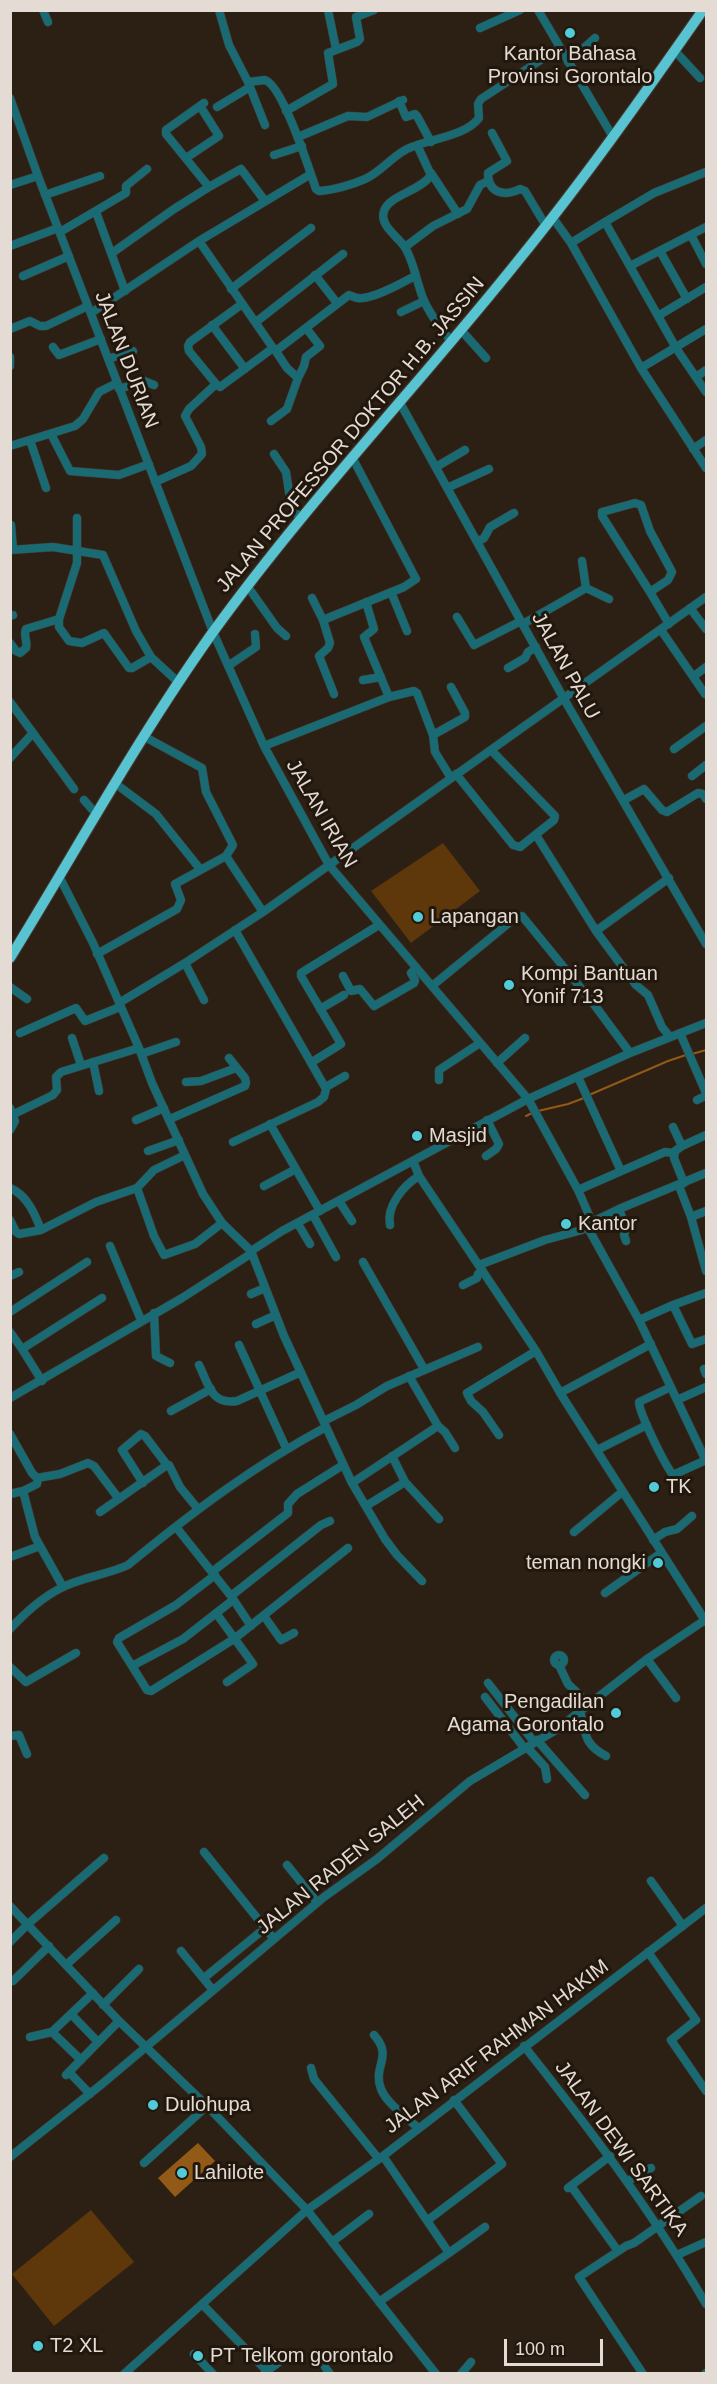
<!DOCTYPE html>
<style>
body{margin:0}
#map{position:relative;width:717px;height:2384px;overflow:hidden;background:#2c2015;font-family:Arial,sans-serif}
canvas{display:block}
.frame{position:absolute;inset:0;border:12px solid #e3dbd4;pointer-events:none}
.scale{position:absolute;left:504px;top:2339px;width:99px;height:27px;box-sizing:border-box;border:3px solid #e3dbd4;border-top:0;padding-left:8px;font-size:18px;line-height:21px;white-space:nowrap;color:#e3dbd4;-webkit-text-stroke:4px #22170c;paint-order:stroke}
</style>
<div id="map">
<canvas width="717" height="2384"></canvas>
<div class="frame"></div>
<div class="scale">100 m</div>
</div>
<script>
const context = document.querySelector('canvas').getContext('2d');
context.lineJoin = 'round';
function fill(path, color) {
  context.fillStyle = color;
  context.fill(path, 'evenodd');
}
function strokePath(path, color, width, dash) {
  context.strokeStyle = color;
  context.lineWidth = width;
  context.lineCap = dash ? 'butt' : 'round';
  context.setLineDash(dash || []);
  context.stroke(path);
}
function label(font, color, halo, rows, align = 'center') {
  context.font = font + ' Arial,sans-serif';
  context.lineWidth = 6;
  context.setLineDash([]);
  context.textBaseline = 'middle';
  context.strokeStyle = halo;
  context.fillStyle = color;
  for (const [text, x, y, turn = 0] of rows) {
    context.save();
    context.translate(x, y);
    context.rotate((+turn || 0) * Math.PI / 180);
    context.textAlign = isNaN(turn) ? turn : align;
    if (halo) context.strokeText(text, 0, 0);
    context.fillText(text, 0, 0);
    context.restore();
  }
}
const green = new Path2D(`
 M443 843 480 891 411 943 371 891Z
 M91 2210 134 2262 54 2326 12 2274Z`);
const water = new Path2D(`
 M198 2143 215 2161 175 2197 158 2178Z`);
const stream = new Path2D(`
 M692 1054 706 1050
 M589 1095 668 1061 686 1055
 M538 1111 568 1104 584 1098
 M526 1116 532 1113`);
const minor = new Path2D(`
 M43 10 48 22
 M219 10 229 45 248 82 265 80C283 86 309 169 316 189L319 191C333 190 352 185 365 179 381 172 391 157 407 149 427 139 465 137 479 118L478 104 481 99 559 48
 M328 10 336 49
 M538 10 613 137
 M480 28 520 10
 M675 51 700 78
 M568 62 595 38
 M248 82 265 125
 M10 98 38 176 213 632 264 746 329 865 528 1099 578 1190 592 1222
 M399 101 406 117 415 114 417 116 431 142
 M217 107 250 87
 M286 111 333 84 328 53 357 42 360 39 356 17 374 10
 M492 133 507 161 488 173C488 193 504 197 520 189L525 191 546 226
 M298 137 348 116 367 117 403 100
 M417 145 431 175C421 191 389 195 384 211 379 225 397 236 404 246 413 258 417 284 423 298 429 314 441 328 451 341
 M274 155 302 146
 M186 158 219 136 200 106
 M706 172 654 193 605 222 676 348 706 392
 M431 173 458 214
 M10 185 38 176
 M209 187 241 169 265 201
 M45 195 100 176
 M96 212 125 291
 M553 218 571 243 641 368 706 468
 M60 232 126 193V186L147 169
 M691 235 706 264
 M199 241 273 348 277 350 349 295C352 296 355 298 358 298 372 300 402 283 415 276
 M571 243 605 222
 M10 246 58 228
 M405 247 433 226 467 209 480 185 488 181
 M660 251 687 299
 M112 253 174 209 209 187 166 134V130L204 103
 M630 266 706 227
 M315 275 337 303
 M23 276 69 256
 M231 289 311 228
 M242 304 190 342 188 346 189 351 216 384 220 387 273 348
 M401 312 424 301
 M91 313 199 241 311 174
 M658 316 706 287
 M256 322 343 254
 M212 325 245 369
 M10 329 30 321 40 326H46L88 306
 M461 330 486 358
 M53 347 59 355 101 339
 M10 357V366
 M108 359 133 351
 M641 368 706 329
 M696 377 706 370
 M298 378 304 366 306 357 320 346 306 328
 M119 389 144 381 154 385
 M399 401 564 699 706 944
 M271 421 287 409 298 378 287 368 275 350
 M51 434 70 471 119 475 149 464
 M30 440 46 488
 M10 446 75 426 83 419 99 392 117 383
 M693 449 706 440
 M274 454 286 472 291 505 300 519
 M436 467 465 450
 M155 482 191 466 202 454 201 447 185 416 189 409 216 384
 M447 488 489 469
 M635 503 641 505 650 531 672 572 668 580 650 592 602 516V512Z
 M11 525 13 549
 M477 542 484 538 490 527 514 513
 M10 550 53 547 103 555 136 631 151 657 179 683
 M582 561 586 588
 M248 587 277 628 286 636
 M391 592 407 631
 M650 592 669 624
 M312 598 323 620 404 587 416 579 352 457
 M366 602 374 629 364 637 389 697
 M690 608 706 629
 M10 616 13 615
 M457 617 474 645 521 621
 M59 619V627L69 641 82 643 104 633 129 668H132L151 657
 M323 620 330 643 328 648 319 656 334 694
 M523 624 586 588 609 599
 M661 630 705 694
 M10 643 16 651 20 653 26 648C28 642 23 635 26 629L59 619 77 563V518
 M228 666 256 647 255 634
 M508 668 525 658 528 652 536 647
 M694 676 706 667
 M363 680 381 677
 M10 702 33 733 10 758
 M33 733 74 789
 M433 735 465 717V713L451 687
 M145 737 202 768 206 792 233 845 226 856
 M264 746 389 697 414 691 417 693 433 735 435 752 451 778
 M674 749 706 726
 M456 774 513 845 520 847 554 820 555 816 491 750
 M692 776 706 765
 M116 784 156 814 200 869
 M84 800 97 815
 M624 800 644 789 662 810 667 812 698 793 703 794 706 799
 M536 835 596 931 636 985 648 995 662 1027 670 1037
 M59 876 93 943 139 1048 152 1083 203 1194 222 1223 251 1251 284 1336 352 1483 385 1539 397 1555 422 1581
 M596 931 669 878
 M97 954 177 909 181 900 175 884 226 856 263 912
 M185 963 204 1000
 M343 976 351 991 360 989 374 1006 414 983 415 980 411 973 416 968
 M432 986 515 918 522 916 593 1003 630 1053
 M10 987 27 999
 M119 1003 185 963 263 912 706 597
 M320 1009 344 995
 M20 1033 76 1008 85 1021 120 1007
 M680 1033 706 1093 705 1096 697 1100
 M72 1038 81 1065
 M141 1054 176 1042
 M93 1062 99 1091
 M312 1062 341 1044 301 976V973L379 925
 M497 1063 525 1038
 M578 1077 621 1171
 M439 1080V1070L480 1043
 M186 1082 201 1081 236 1068
 M326 1087 345 1076
 M10 1108 15 1121 10 1130
 M14 1114 53 1095 57 1090 56 1077 61 1072 139 1048
 M170 1119 245 1086 246 1083 245 1078 229 1058
 M136 1120 164 1108
 M270 1124 320 1211
 M673 1127 682 1146
 M233 1142 318 1102 324 1097 326 1089 235 930
 M148 1151 179 1140
 M486 1156 496 1149 499 1144 487 1120
 M413 1161 419 1176 536 1351 562 1396 706 1622
 M684 1183 674 1158 675 1151 682 1146 706 1135
 M264 1186 296 1169
 M679 1186 691 1217 706 1271
 M10 1188C27 1195 35 1214 41 1230
 M137 1188 154 1236 164 1255 195 1244 222 1223
 M578 1190 665 1152 674 1153
 M339 1201 352 1221
 M619 1209 626 1228 624 1235 626 1241
 M313 1215 336 1257
 M691 1217 706 1211
 M10 1220 16 1232 19 1234 41 1230 96 1202 137 1188 154 1170 185 1155
 M298 1224 310 1244
 M390 1225C386 1206 404 1185 419 1176
 M588 1228 639 1320 706 1461
 M110 1246 141 1320
 M251 1251 282 1231 528 1099 630 1053 706 1023
 M363 1262 424 1369
 M479 1265 545 1240 582 1230 592 1222 619 1209 706 1173
 M10 1276 19 1272
 M463 1285 477 1278 478 1274 483 1271
 M251 1294 265 1288
 M673 1305 706 1293
 M10 1312 87 1262
 M154 1313 156 1356 170 1363
 M639 1320 673 1305 692 1344 706 1339
 M256 1324 276 1315
 M10 1332 22 1349
 M239 1345 286 1448
 M199 1365C209 1385 211 1405 237 1401L301 1372
 M704 1369 706 1374
 M409 1376 438 1426 445 1432 455 1448
 M42 1381 22 1349 102 1298
 M671 1387 639 1402C639 1413 665 1465 673 1475L706 1460
 M560 1393 651 1344
 M10 1398 182 1298 252 1253
 M677 1400 706 1387
 M171 1411 211 1389
 M324 1421 356 1405 387 1386 478 1347
 M10 1434 32 1473 37 1478 60 1474 88 1463 94 1466 119 1499
 M499 1435 483 1412 471 1401 467 1393 536 1351
 M597 1450 647 1425
 M167 1465H169L180 1487 198 1509
 M38 1478 37 1484 23 1491 35 1537 63 1587
 M405 1482 439 1519
 M352 1483 438 1426
 M10 1494 23 1491
 M366 1506 405 1482 392 1456
 M100 1512 167 1465 145 1436 141 1434 122 1450 143 1483
 M176 1527 231 1596 251 1626
 M574 1532 622 1492
 M653 1540 665 1532 677 1529 692 1516
 M10 1557 40 1546
 M212 1572 288 1513V1504L297 1494 343 1465
 M215 1575 176 1605 119 1638 117 1642 132 1666 183 1639 233 1600
 M605 1593 661 1553
 M231 1596 321 1525 330 1521
 M216 1613 253 1664 227 1682
 M264 1616 281 1640 294 1633
 M10 1629C24 1614 43 1597 61 1588 81 1577 107 1575 128 1565 191 1513 255 1465 326 1427
 M554 1660a5 5 0 1 1 10 0a5 5 0 1 1-10 0Z
 M647 1659 676 1698
 M559 1665 568 1684 589 1704
 M132 1666 147 1690 151 1691 234 1639 348 1548
 M10 1667 26 1682 76 1653
 M488 1683 534 1742
 M485 1697 525 1749
 M580 1711C586 1733 583 1744 606 1756
 M10 1736 19 1735 27 1754
 M537 1740 585 1795
 M527 1747 545 1767 547 1779
 M204 1852 274 1939
 M287 1865 317 1902
 M651 1881 683 1926
 M10 1906 119 2021 207 2106 307 2210 436 2374
 M10 1942 28 1924 104 1858
 M181 1951 212 1989
 M648 1952 696 2020 671 2040 706 2091
 M66 1965 116 1920
 M204 1978 259 1933
 M13 1981 49 1946
 M103 2005 139 1969
 M71 2014 98 2042
 M374 2035C394 2057 372 2066 381 2089 387 2104 407 2117 418 2128
 M30 2037 52 2032
 M524 2046C590 2129 653 2213 706 2304
 M81 2060 52 2032 93 1993
 M311 2068 314 2079 378 2158
 M69 2072 90 2094
 M66 2075 119 2021
 M10 2157 102 2084 324 1897 377 1859 470 1781 556 1730 647 1659 705 1620
 M144 2163 207 2106
 M628 2181 651 2168
 M571 2186 618 2251
 M568 2188 610 2156
 M428 2220 502 2164 454 2100
 M332 2242 369 2214
 M449 2253 485 2227
 M677 2255 706 2242
 M379 2302 449 2253 383 2156
 M203 2305 267 2371 264 2374
 M194 2354 213 2374
 M318 2357 330 2374
 M124 2374 307 2210 383 2156 706 1908
 M268 2374 267 2371 286 2357
 M461 2374 471 2362
 M643 2374 579 2277 626 2246 634 2243 701 2196
 M705 2374 706 2373`);
const highway = new Path2D(`
 M10 958C77 849 139 736 213 632 307 502 417 387 517 262 583 181 643 96 703 10`);
const markers = [
 [570,33,6,"#52cbd9"],
 [418,917,6,"#52cbd9"],
 [509,985,6,"#52cbd9"],
 [417,1136,6,"#52cbd9"],
 [566,1224,6,"#52cbd9"],
 [654,1487,6,"#52cbd9"],
 [658,1563,6,"#52cbd9"],
 [616,1713,6,"#52cbd9"],
 [153,2105,6,"#52cbd9"],
 [182,2173,6,"#52cbd9"],
 [38,2346,6,"#52cbd9"],
 [198,2356,6,"#52cbd9"]
];
const poiNames = [
 ["Kantor Bahasa",570,54,"center"],
 ["Provinsi Gorontalo",570,77,"center"],
 ["Lapangan",430,917],
 ["Kompi Bantuan",521,974],
 ["Yonif 713",521,997],
 ["Masjid",429,1136],
 ["Kantor",578,1224],
 ["TK",666,1487],
 ["teman nongki",646,1563,"right"],
 ["Pengadilan",604,1702,"right"],
 ["Agama Gorontalo",604,1725,"right"],
 ["Dulohupa",165,2105],
 ["Lahilote",194,2173],
 ["T2 XL",50,2346],
 ["PT Telkom gorontalo",210,2356]
];
const streetNames = [
 ["JALAN DURIAN",126,360,69],
 ["JALAN PROFESSOR DOKTOR H.B. JASSIN",351,435,-50],
 ["JALAN PALU",565,666,61],
 ["JALAN IRIAN",321,814,60],
 ["JALAN RADEN SALEH",341,1865,-39],
 ["JALAN ARIF RAHMAN HAKIM",497,2047,-37],
 ["JALAN DEWI SARTIKA",621,2149,54]
];
fill(green, '#5e370b');
fill(water, '#925917');
strokePath(stream, '#925917', 2);
strokePath(minor, '#463a30', 9);
strokePath(highway, '#463a30', 12);
strokePath(minor, '#196a73', 8);
strokePath(highway, '#58c4d1', 10);
for (const [x, y, r, color] of markers) {
  const dot = new Path2D();
  dot.arc(x, y, r, 0, 2 * Math.PI);
  context.fillStyle = color;
  context.fill(dot);
  strokePath(dot, '#22170c', 2);
}
label('20px', '#e3dbd4', '#22170c', poiNames, 'left');
label('20px', '#e3dbd4', '#22170c', streetNames);
</script>
